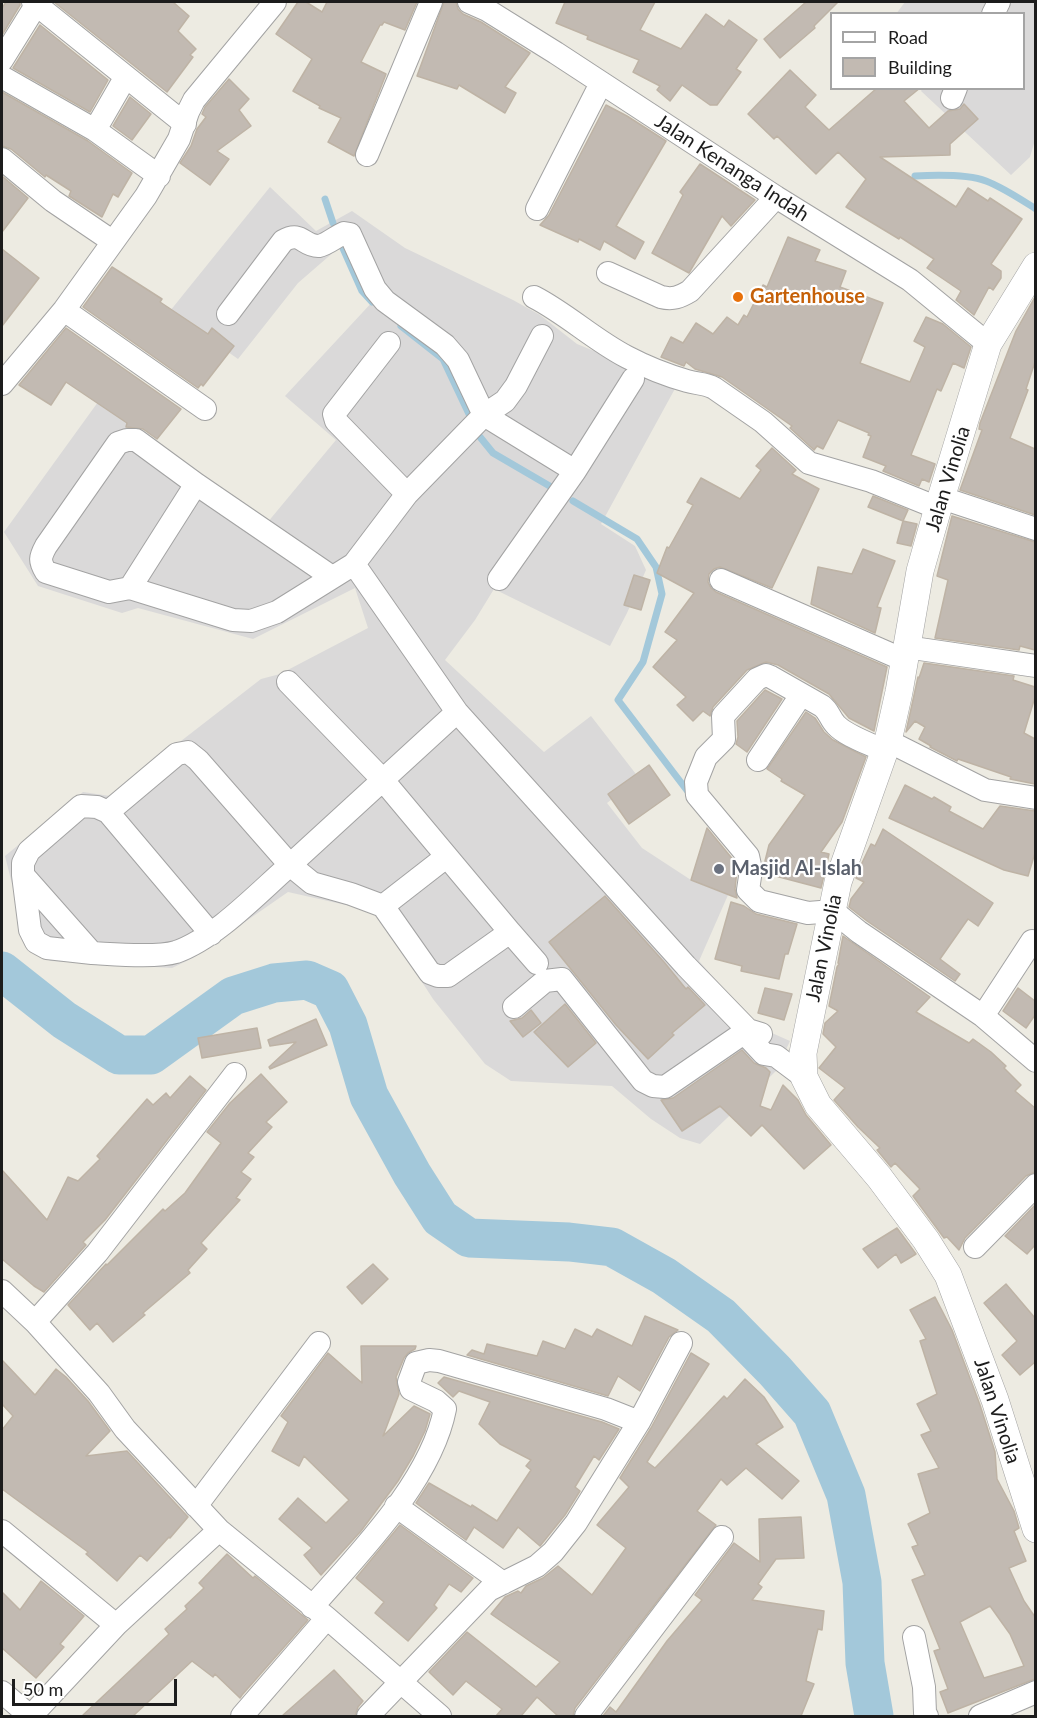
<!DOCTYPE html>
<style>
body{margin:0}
#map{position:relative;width:1037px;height:1718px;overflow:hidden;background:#edebe2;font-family:Lato,sans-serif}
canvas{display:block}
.frame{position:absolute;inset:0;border:3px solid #1c1c1c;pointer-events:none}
.legend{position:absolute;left:830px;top:12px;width:195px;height:78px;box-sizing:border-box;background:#fff;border:2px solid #a4a4a4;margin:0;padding:8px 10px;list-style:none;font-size:18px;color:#1c1c1c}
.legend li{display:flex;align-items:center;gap:12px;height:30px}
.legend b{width:30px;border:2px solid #a4a4a4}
.scale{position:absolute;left:12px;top:1679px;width:165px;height:27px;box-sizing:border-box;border:3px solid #1c1c1c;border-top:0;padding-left:8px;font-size:18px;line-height:21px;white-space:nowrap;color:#1c1c1c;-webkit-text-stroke:4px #fff;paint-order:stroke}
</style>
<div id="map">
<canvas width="1037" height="1718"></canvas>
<div class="frame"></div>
<ul class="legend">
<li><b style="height:8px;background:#fff"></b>Road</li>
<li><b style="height:16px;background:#c2bab2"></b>Building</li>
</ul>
<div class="scale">50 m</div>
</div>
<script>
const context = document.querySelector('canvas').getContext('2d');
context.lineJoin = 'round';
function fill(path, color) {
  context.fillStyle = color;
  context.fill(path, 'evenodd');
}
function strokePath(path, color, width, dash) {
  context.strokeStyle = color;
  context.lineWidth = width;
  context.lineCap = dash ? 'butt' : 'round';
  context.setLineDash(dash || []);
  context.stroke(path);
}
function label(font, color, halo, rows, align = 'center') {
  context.font = font + ' Lato,sans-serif';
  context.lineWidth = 4.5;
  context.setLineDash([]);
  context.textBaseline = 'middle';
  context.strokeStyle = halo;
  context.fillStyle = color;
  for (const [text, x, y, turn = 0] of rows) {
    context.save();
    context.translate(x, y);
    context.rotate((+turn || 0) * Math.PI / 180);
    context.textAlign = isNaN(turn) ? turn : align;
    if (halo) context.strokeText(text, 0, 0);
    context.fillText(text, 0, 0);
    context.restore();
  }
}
const residential = new Path2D(`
 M905 2H1035V140L1030 157 1011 175 921 91 923 88H1024V14H896Z
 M270 187 316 231 352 211 405 248 513 300 540 315 577 344 677 385 601 524 635 546 646 570 627 613 610 646 494 589 475 620 445 660 544 752 591 716 639 778 607 803 642 848 691 880 728 895 699 961 756 1026 790 1041 776 1071 700 1144 680 1138 651 1119 612 1086 511 1081 485 1064 433 999 377 912 288 892 193 958 172 968 51 961 34 953 27 944 5 856 83 792 110 796 261 679 280 674 368 628 355 588 253 639 138 608 122 613 38 586 4 532 98 402 267 523 336 440 285 396 375 299 343 244 298 283 238 359 170 311Z`);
const stream = new Path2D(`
 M915 176C935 175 967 174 986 181 1004 188 1020 199 1036 209
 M325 199 333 223
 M342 246 362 291 372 302
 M401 326 443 359 469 414
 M480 437 493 453 553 488
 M573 501 637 539 656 567 662 594 643 662 618 700 689 793`);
const river = new Path2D(`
 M2 971 64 1020 119 1055H151L233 996 274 983 307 980 330 990 348 1025 369 1096 412 1174 440 1218 469 1238 569 1242 612 1247 664 1276 721 1316 775 1371 812 1413 846 1495 862 1582 865 1663 874 1716`);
const building = new Path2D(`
 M6 2H20V5L2 35V8Z
 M54 2H173L189 16 178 31 196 49 190 55 193 57 167 92Z
 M298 2H306L322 12 327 2H417L405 30 384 22 382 25H380L361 62 386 74 354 156 328 142 341 118 319 108 320 106 293 91 312 59 276 34Z
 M444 2H456L458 9 463 14 481 22 530 53 505 87 516 93 505 113 459 85 457 89 417 76Z
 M565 2H655L640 30 681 49 706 14 724 27 729 20 757 40 736 69 741 72 717 105H710L682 85 670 101 657 90 660 86 633 72 639 60 587 39 588 36 556 23Z
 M806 2H838L814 26 815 28 780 58 764 39Z
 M40 25 108 80 90 112 13 68Z
 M790 70 816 95 805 107 829 130 877 88H920L904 101 929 128 948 111 960 109 964 104 978 119 950 144V155L880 157 956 207 968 188 988 201 990 198 1022 219 991 264 1001 271V278L993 290 989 287 974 315 956 300 961 291 927 268 934 259 900 237 899 239 846 207 866 179 838 152 816 174 777 136 774 139 748 114Z
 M229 79 249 99 239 110 251 126 217 151 229 159 210 185 180 163 191 146 197 129 206 117 202 114 205 107Z
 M2 92 88 141 132 173 118 197 113 194 102 217 69 196 71 191 46 175 45 177 11 149 2 146Z
 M130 97 151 114 132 140 113 126Z
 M606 105 627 116 666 141 616 226 644 242 635 259 604 241 600 250 579 239 578 242 540 225 549 215Z
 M700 164 755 200 731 226 722 216 689 273 652 253 683 195 680 192Z
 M2 176 28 198 2 232Z
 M788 237 820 250 815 261 846 271 840 287 883 303 860 363 910 382 925 347 914 341 926 317 943 324 971 347 964 368 953 363 941 391 937 389 911 455 935 464 929 482 922 479 919 486 883 471 886 466 863 457 871 436 868 435 869 433 838 420 823 449 817 446 814 450 790 428 792 426 722 377 695 369 686 362 684 366 661 357 671 337 683 343 696 323 713 334 727 317 738 325 744 315 747 317 763 285 767 287Z
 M2 249 39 278 2 326Z
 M112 267 162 299 160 302 208 334 212 328 234 346 203 386 201 384 198 388 83 307Z
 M1035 297V362L1026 389 1028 390 1010 438 1035 449V515L960 490 982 430 979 429 980 423 1016 331Z
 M66 328 181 409 157 439 143 429 126 427 127 423 66 382 51 405 19 385Z
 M772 448 796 470 792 474 819 489 794 542 772 588 720 567 714 569 709 574 708 582 711 588 716 592 887 667 874 731 849 718 829 694 778 665 766 662 747 670 713 707 710 716 703 711 693 721 677 705 686 697 653 667 677 640 665 632 694 593 657 573 667 547 669 548 693 505 687 502 701 478 740 499 761 470 756 466Z
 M873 496 908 510 903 521 917 524 911 546 897 543 903 521 868 507Z
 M952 516 1035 542V650L1020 646 1019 650 935 638 948 580 937 576Z
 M863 549 895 561 877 607 881 608 875 633 811 604 818 567 852 574Z
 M634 575 650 580 641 610 624 605Z
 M924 663 1014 676 1013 680 1035 687V697L1024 733 1035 739V784L1010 779 1011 777 958 759 957 761 930 747 931 746 919 739 925 727 915 721 906 732 918 677 919 678Z
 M765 690 782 699 747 752 736 744 738 737 737 721Z
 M806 712 815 718 824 732 833 740 866 757 842 822 821 852 829 854 821 888 764 873V865L769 845 805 795 781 781 782 779 767 769Z
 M649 765 670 795 629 824 608 794Z
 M905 785 932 799 934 797 951 807 949 811 983 829 1000 806 1035 811V853L1028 876 1004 870 889 818Z
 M707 828 735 862 737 870 735 889 737 898 691 880Z
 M883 829 993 903 978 926 968 919 940 959 960 974 955 981 867 921 849 907 851 899 864 882 856 878 861 865 871 844 875 846Z
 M605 896 664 962 686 989 688 987 705 1005 672 1033 674 1035 648 1059 616 1025 549 942Z
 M731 902 744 906 756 914 797 924 788 954H785L779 979 741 971 742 966 715 959Z
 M843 936 930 997 916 1012 969 1043 973 1039 991 1052 1006 1066 1004 1068 1021 1085 1015 1091 1035 1108V1172L1026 1176 965 1238 959 1250 947 1237 944 1238 913 1196 920 1189 895 1163 891 1167 877 1150 880 1148 858 1127 834 1100 845 1088 819 1068 836 1047 823 1034 825 1023 838 1011 829 1006 837 967 839 964 838 963Z
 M765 988 792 994 784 1020 758 1013Z
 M1018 988 1035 1001V1015L1026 1028 1003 1011Z
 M565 1004 596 1043 568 1067 534 1032Z
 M531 1010 541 1023 523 1037 510 1021 522 1018Z
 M316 1019 327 1045 270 1069 269 1067 296 1042 270 1046 268 1040Z
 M257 1028 261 1048 202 1058 198 1038Z
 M742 1050 754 1063 766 1068 770 1072 760 1106 771 1110 783 1085 798 1100 806 1115 831 1145 804 1169 762 1125 751 1136 720 1106 682 1131 661 1100 673 1098Z
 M261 1074 287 1102 266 1122 272 1127 248 1153 254 1157 241 1172 251 1179 236 1198 240 1200 201 1243 207 1249 188 1270 190 1273 143 1313 145 1315 113 1342 97 1323 90 1330 68 1305 106 1264 107 1265 163 1209 165 1211 185 1193 221 1143 207 1132 230 1103Z
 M190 1076 206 1090 105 1220 83 1242 86 1245 44 1292 34 1286 2 1259V1170L47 1220 68 1177 78 1181 100 1159 97 1156 147 1099 153 1105 166 1093 170 1098Z
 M1035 1205V1245L1027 1254 1005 1236Z
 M897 1228 916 1254 901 1263 896 1254 878 1268 863 1249Z
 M373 1264 388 1279 362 1304 347 1287Z
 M1006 1284 1035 1318V1362L1020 1375 1002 1355 1017 1341 984 1303Z
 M935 1297 952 1330 980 1405 995 1452 997 1479 1014 1511 1019 1528 1014 1531 1026 1561 1009 1568 1024 1601 1035 1617V1679L948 1713 940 1692 948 1689 934 1651 940 1649 912 1580 925 1575 912 1547 918 1545 908 1524 930 1513 918 1474 939 1468 921 1435 931 1431 917 1404 937 1394 920 1341 926 1339 910 1310ZM990 1606 1010 1634 1024 1666 984 1678 960 1622Z
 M645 1316 678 1330 669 1337 640 1391 618 1376 608 1396 467 1355 472 1350 484 1354 487 1344 537 1356 543 1341 565 1349 575 1329 592 1337 597 1329 632 1346Z
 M361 1346H416L415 1349 408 1353 404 1358 396 1377 399 1394 383 1436 414 1406 430 1414 425 1431 413 1456 398 1481 361 1531 321 1575 304 1555 312 1548 279 1519 298 1498 326 1523 349 1500 304 1456 299 1466 272 1451 288 1422 281 1416 328 1353 362 1383Z
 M691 1353 709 1364 647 1462 655 1468 724 1396 727 1399 745 1379 764 1397 783 1427 756 1444 799 1481 782 1499 746 1468 727 1485 721 1479 697 1511 716 1525 575 1708 573 1716H558L537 1697 521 1716H496L502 1709 466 1681 453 1695 429 1672 467 1632 536 1687 560 1662 491 1614 505 1597 518 1591 521 1593 526 1586 543 1578 558 1566 592 1595 626 1548 597 1525 629 1487 620 1478 651 1428Z
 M2 1360 35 1395 56 1369 66 1377 88 1401 110 1431 86 1456 127 1451 188 1517 170 1538 169 1537 147 1561 140 1555 117 1581 86 1554 88 1552 2 1489V1430L13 1416 2 1404Z
 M444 1377 602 1422 619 1429 599 1460 594 1456 575 1487 580 1491 565 1515 540 1546 518 1527 503 1548 474 1527 466 1540 416 1503 429 1483 471 1507 472 1505 497 1521 531 1470 526 1466 531 1460 500 1444 479 1424 490 1402 459 1391 453 1397 438 1383Z
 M801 1517 804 1558 776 1559 758 1584 762 1587 752 1600 824 1611 822 1630 818 1629 806 1681 814 1684 801 1716H603L610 1707 616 1712 667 1641 702 1600 695 1595 734 1543 760 1562 759 1519Z
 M400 1525 473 1578 461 1592 449 1584 434 1605 437 1608 408 1641 375 1613 384 1602 356 1578Z
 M227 1554 253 1578 255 1576 308 1620 242 1695 240 1698 215 1674 213 1677 192 1661 133 1716H82L169 1634 165 1629 187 1609 185 1606 204 1588 199 1583Z
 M41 1581 84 1616 60 1644 64 1647 36 1678 2 1648V1592L20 1610Z
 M334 1670 363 1701 358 1707 355 1716H282Z`);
const minor = new Path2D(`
 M33 2 185 124
 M469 2 487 10 556 53 776 197 910 280 988 344
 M993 14 999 2
 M2 60 38 2
 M2 77 95 130 159 176
 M952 98 956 88
 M95 130 125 78
 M367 155 431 2
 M2 159 53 201 112 241
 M537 209 596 93 603 84
 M608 273 661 297C673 300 680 297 690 291L776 197
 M534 297C567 314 594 340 627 357 646 367 666 375 687 381 697 384 705 383 714 388L763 422 809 463 871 481 938 508
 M64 310 205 409
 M228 314 283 241C302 230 303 247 319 246 326 245 337 236 344 233L350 234 375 289 385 301 445 345 458 360 484 415 575 471 633 379
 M389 343 334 414 336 421 407 494 354 564 457 712
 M2 384 64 310 146 196 179 139 188 112 194 100 275 2
 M407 494 484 415 505 401 516 386 542 336
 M942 498 1036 529
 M332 577 196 484 136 440H127L118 443 46 546C40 557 39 561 46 572L109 592 130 588 233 620 251 621 277 612 354 564
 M499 579 575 471
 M721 580 904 660
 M130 588 196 484
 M906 647 1036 666
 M288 682 382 779 510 932 448 976H438L430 973 383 906 351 894 312 883 290 865C258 893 216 938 176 952 156 958 113 954 92 953L23 875V863L29 851 81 806 97 807 108 812 177 754 188 752 198 760 290 865 457 712 686 966 748 1030 750 1039 764 1054 776 1056 804 1077
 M888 741 985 790 1036 798
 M884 751C871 744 846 736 836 725 830 719 829 711 822 706L771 677 766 675 757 679 723 716 724 739 706 757 696 782 697 795 748 856 751 870 748 890 759 901 808 913 833 911 859 932 983 1016 1036 1061
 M758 760 801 695
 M108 812 211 934
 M23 875 30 930 36 942 47 948 92 953
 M383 906 446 857
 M510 932 537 963
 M514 1007 545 981 562 979 643 1081 653 1086 665 1087 748 1030 761 1034
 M983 1016 1032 941
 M975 1247 1036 1185
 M2 1291 35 1322 99 1393 125 1429 219 1530 327 1618 440 1716
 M35 1322 97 1253 235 1074
 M196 1506 319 1343
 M396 1506 503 1583
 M2 1531 116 1625
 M312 1607C360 1552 431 1481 445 1409L436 1401 411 1389 409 1382 416 1363 429 1360 439 1361 606 1409 639 1422
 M914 1637 924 1687 925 1713 927 1716
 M2 1692 30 1716
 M31 1716 116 1625 219 1530
 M242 1716 327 1618
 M368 1716 489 1590 537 1566 553 1552 576 1523 639 1422 681 1343
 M586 1716 722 1537
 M980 1716 1036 1692`);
const tertiary = new Path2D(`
 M1036 266 988 344 938 508 920 571 899 692 888 741 838 882 803 1053 804 1077 818 1105 879 1177 926 1240 948 1275 995 1400 1036 1529`);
const markers = [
 [738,297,6,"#e8710a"],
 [719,869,6,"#6b7280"]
];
const streetNames = [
 ["Jalan Kenanga Indah",732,168,33],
 ["Jalan Vinolia",948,479,-73],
 ["Jalan Vinolia",824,948,-78],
 ["Jalan Vinolia",997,1411,72]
];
const foodNames = [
 ["Gartenhouse",750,297]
];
const worshipNames = [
 ["Masjid Al-Islah",731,869]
];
fill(residential, '#dad9d9');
strokePath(stream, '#a3c8da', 7);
strokePath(river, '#a3c8da', 39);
fill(building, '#c2bab2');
strokePath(building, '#beb3a5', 1.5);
strokePath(minor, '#a3a3a3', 24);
strokePath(tertiary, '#a3a3a3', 28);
strokePath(minor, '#fff', 22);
strokePath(tertiary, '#fff', 27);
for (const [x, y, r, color] of markers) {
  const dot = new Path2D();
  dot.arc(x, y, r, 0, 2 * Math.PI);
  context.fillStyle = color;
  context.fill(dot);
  strokePath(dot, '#fff', 2);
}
label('20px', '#1c1c1c', '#fff', streetNames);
label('bold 20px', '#c56008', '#fff', foodNames, 'left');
label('bold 20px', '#5b616d', '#fff', worshipNames, 'left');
</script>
